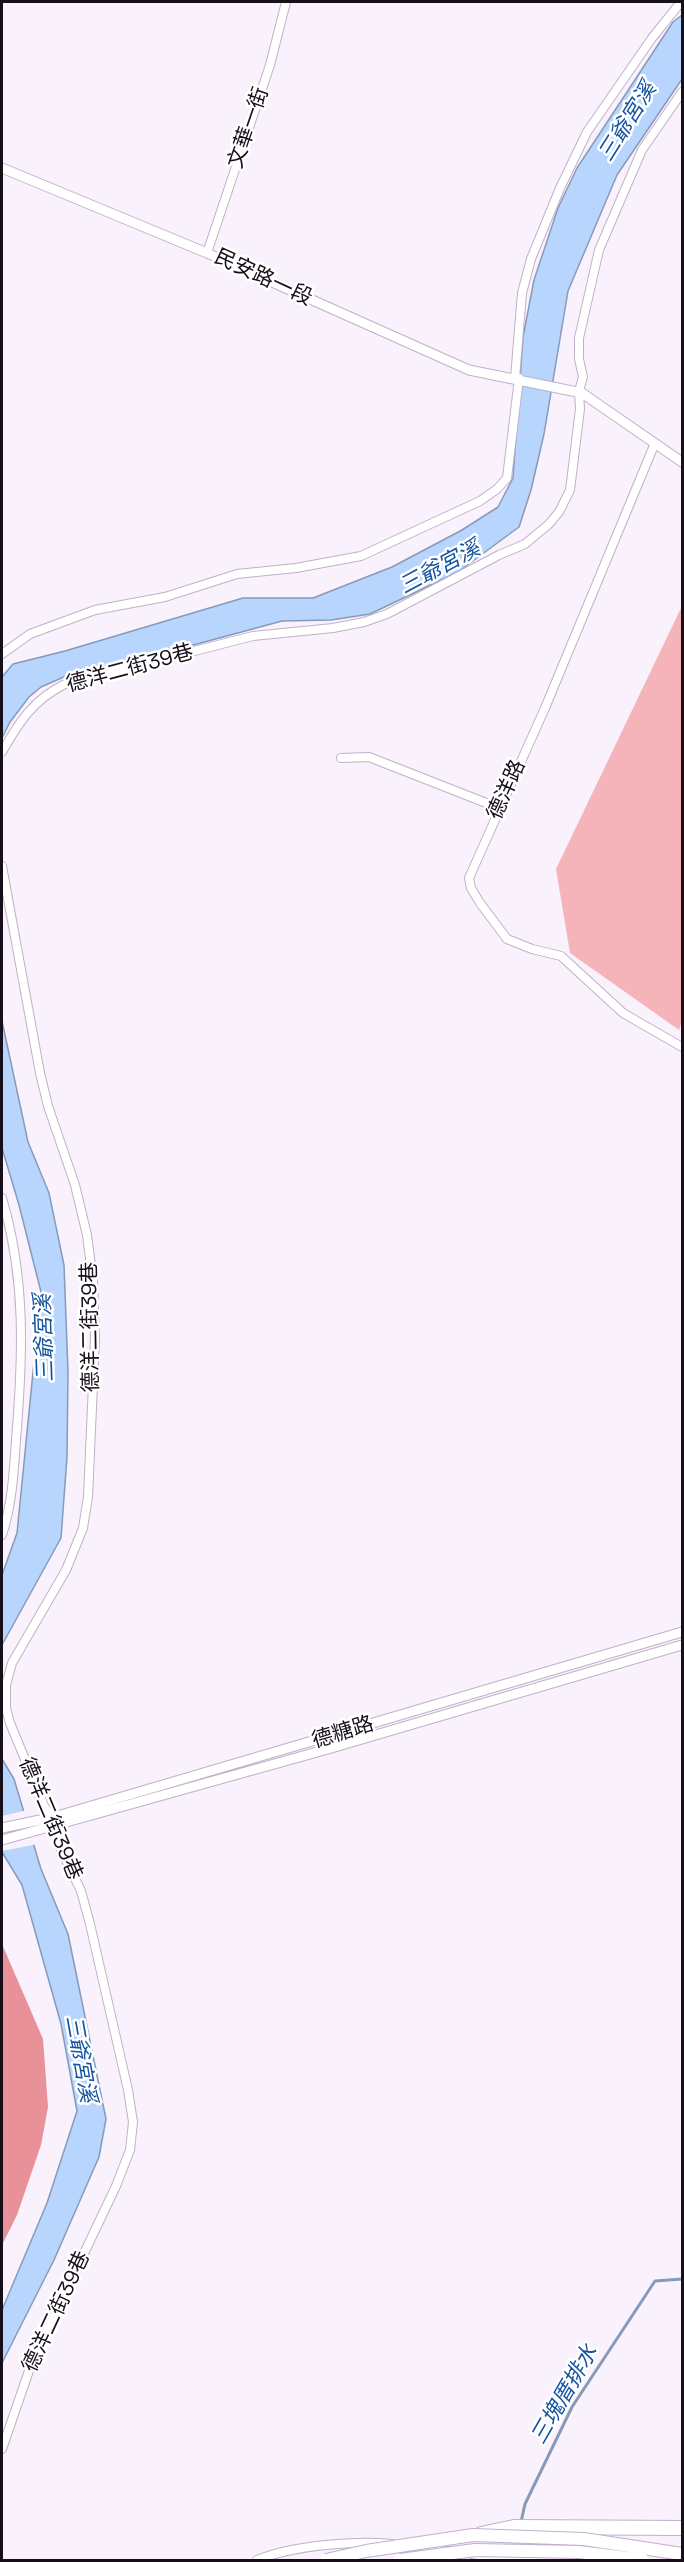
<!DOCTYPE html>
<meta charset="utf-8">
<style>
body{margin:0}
#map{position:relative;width:684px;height:2562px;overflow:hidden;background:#f9f1fc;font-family:"Space Grotesk",sans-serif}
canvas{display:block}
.frame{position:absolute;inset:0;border:3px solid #160f19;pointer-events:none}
</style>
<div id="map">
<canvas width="684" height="2562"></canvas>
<div class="frame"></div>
</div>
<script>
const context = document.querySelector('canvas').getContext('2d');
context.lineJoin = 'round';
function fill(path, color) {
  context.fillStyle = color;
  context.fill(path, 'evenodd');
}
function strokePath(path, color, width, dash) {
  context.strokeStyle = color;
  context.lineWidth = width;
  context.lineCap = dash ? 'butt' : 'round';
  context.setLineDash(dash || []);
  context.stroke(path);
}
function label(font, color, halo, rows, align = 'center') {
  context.font = font + ' "Space Grotesk","Noto Sans TC",sans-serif';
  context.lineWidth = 5;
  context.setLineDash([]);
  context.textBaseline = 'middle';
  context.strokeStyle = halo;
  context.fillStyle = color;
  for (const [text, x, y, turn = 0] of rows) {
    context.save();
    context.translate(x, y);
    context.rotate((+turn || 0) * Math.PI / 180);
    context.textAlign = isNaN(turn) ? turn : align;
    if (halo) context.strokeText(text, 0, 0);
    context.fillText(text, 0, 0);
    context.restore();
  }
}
const green = new Path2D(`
 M682 606V1021L679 1030 570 953 556 869Z`);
const forest = new Path2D(`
 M2 1944 43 2039 48 2107 41 2145 17 2215 2 2245Z`);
const water = new Path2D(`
 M682 15V79L617 175 568 291 544 434 531 490 519 527 458 572 370 614 331 620 282 621 127 663 92 668 66 676 41 687 29 697 10 722 2 738V677L13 664 65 651 243 598H313L392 567 462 530 498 507 513 478 523 337 534 280 558 208 577 168 673 22Z
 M2 1021 28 1142 49 1193 64 1265 68 1372 67 1457 61 1538 2 1645V1575L17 1533 41 1292 19 1205 2 1148Z
 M2 1759 14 1779 41 1869 68 1934 106 2119 99 2157 54 2260 2 2363V2310L47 2203 77 2111 61 2024 22 1885 2 1852Z`);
const pier = new Path2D(`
 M28 1810 38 1844 2 1851V1816Z`);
const stream = new Path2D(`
 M521 2522 525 2504 572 2407 655 2281 682 2279`);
const minor = new Path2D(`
 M207 253 270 65 286 2
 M515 378 522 293 531 259 560 188 587 132 652 38 681 2
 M655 443 545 708 469 878 471 888 480 903 507 939 532 949 561 956 623 1013 682 1047
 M2 654 30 634 95 610 165 597 237 574 296 568 361 556 480 501 497 489 507 478 519 378
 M2 752C19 722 33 700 65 684L253 636 333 628 364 622 387 614 499 555 525 544 549 524 559 512 570 490 580 409 579 391 583 377 579 359V338L599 250 642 150 682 92
 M341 758 369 757 499 808
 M2 866 40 1073 48 1106 75 1185 87 1235 93 1281 95 1339 88 1497 83 1528 66 1570 12 1663 6 1685V1708L10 1723 45 1808 54 1817 57 1841 81 1891 90 1924 128 2090 133 2122 130 2150 116 2186 31 2365 2 2449
 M2 1198C26 1279 23 1356 16 1440 14 1471 12 1505 2 1535
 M418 2547 448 2551
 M472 2554 509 2560
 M257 2560C291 2546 354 2540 392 2544`);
const tertiary = new Path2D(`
 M2 168 207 253 469 370 582 393 682 462
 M2 1828 54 1817 682 1632
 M2 1840 328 1749 682 1645`);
const motorway = new Path2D(`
 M481 2534 514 2527 682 2528
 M510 2555 553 2560`);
const trunkBridge = new Path2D(`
 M326 2560 366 2551 473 2535 584 2539 682 2554
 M400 2560 475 2550 579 2552 643 2560`);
const streetNames = [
 ["文華一街",249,128,-71],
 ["民安路一段",263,278,25],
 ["德洋二街39巷",130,669,-15],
 ["德洋路",507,790,-66],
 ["德洋二街39巷",91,1327,-91],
 ["德糖路",343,1733,-17],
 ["德洋二街39巷",50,1819,67],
 ["德洋二街39巷",57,2312,-65]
];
const waterNames = [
 ["三爺宮溪",628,122,-58],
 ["三爺宮溪",440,568,-28],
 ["三爺宮溪",45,1338,-92],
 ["三爺宮溪",80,2059,80],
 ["三塊厝排水",565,2395,-60]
];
fill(green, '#f4b4ba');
fill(forest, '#e99199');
fill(water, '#b7d5fd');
strokePath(water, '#879ab9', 1.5);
fill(pier, '#f9f1fc');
strokePath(stream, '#879ab9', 3);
strokePath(minor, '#c1b0ca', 10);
strokePath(tertiary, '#c1b0ca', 11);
strokePath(motorway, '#c1b0ca', 16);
strokePath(minor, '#fff', 8);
strokePath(tertiary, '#fff', 9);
strokePath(motorway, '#fff', 14);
strokePath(trunkBridge, '#c1b0ca', 14, []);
strokePath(trunkBridge, '#fff', 12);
label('21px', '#160f19', '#fff', streetNames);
label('italic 22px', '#1454a0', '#fff', waterNames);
</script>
